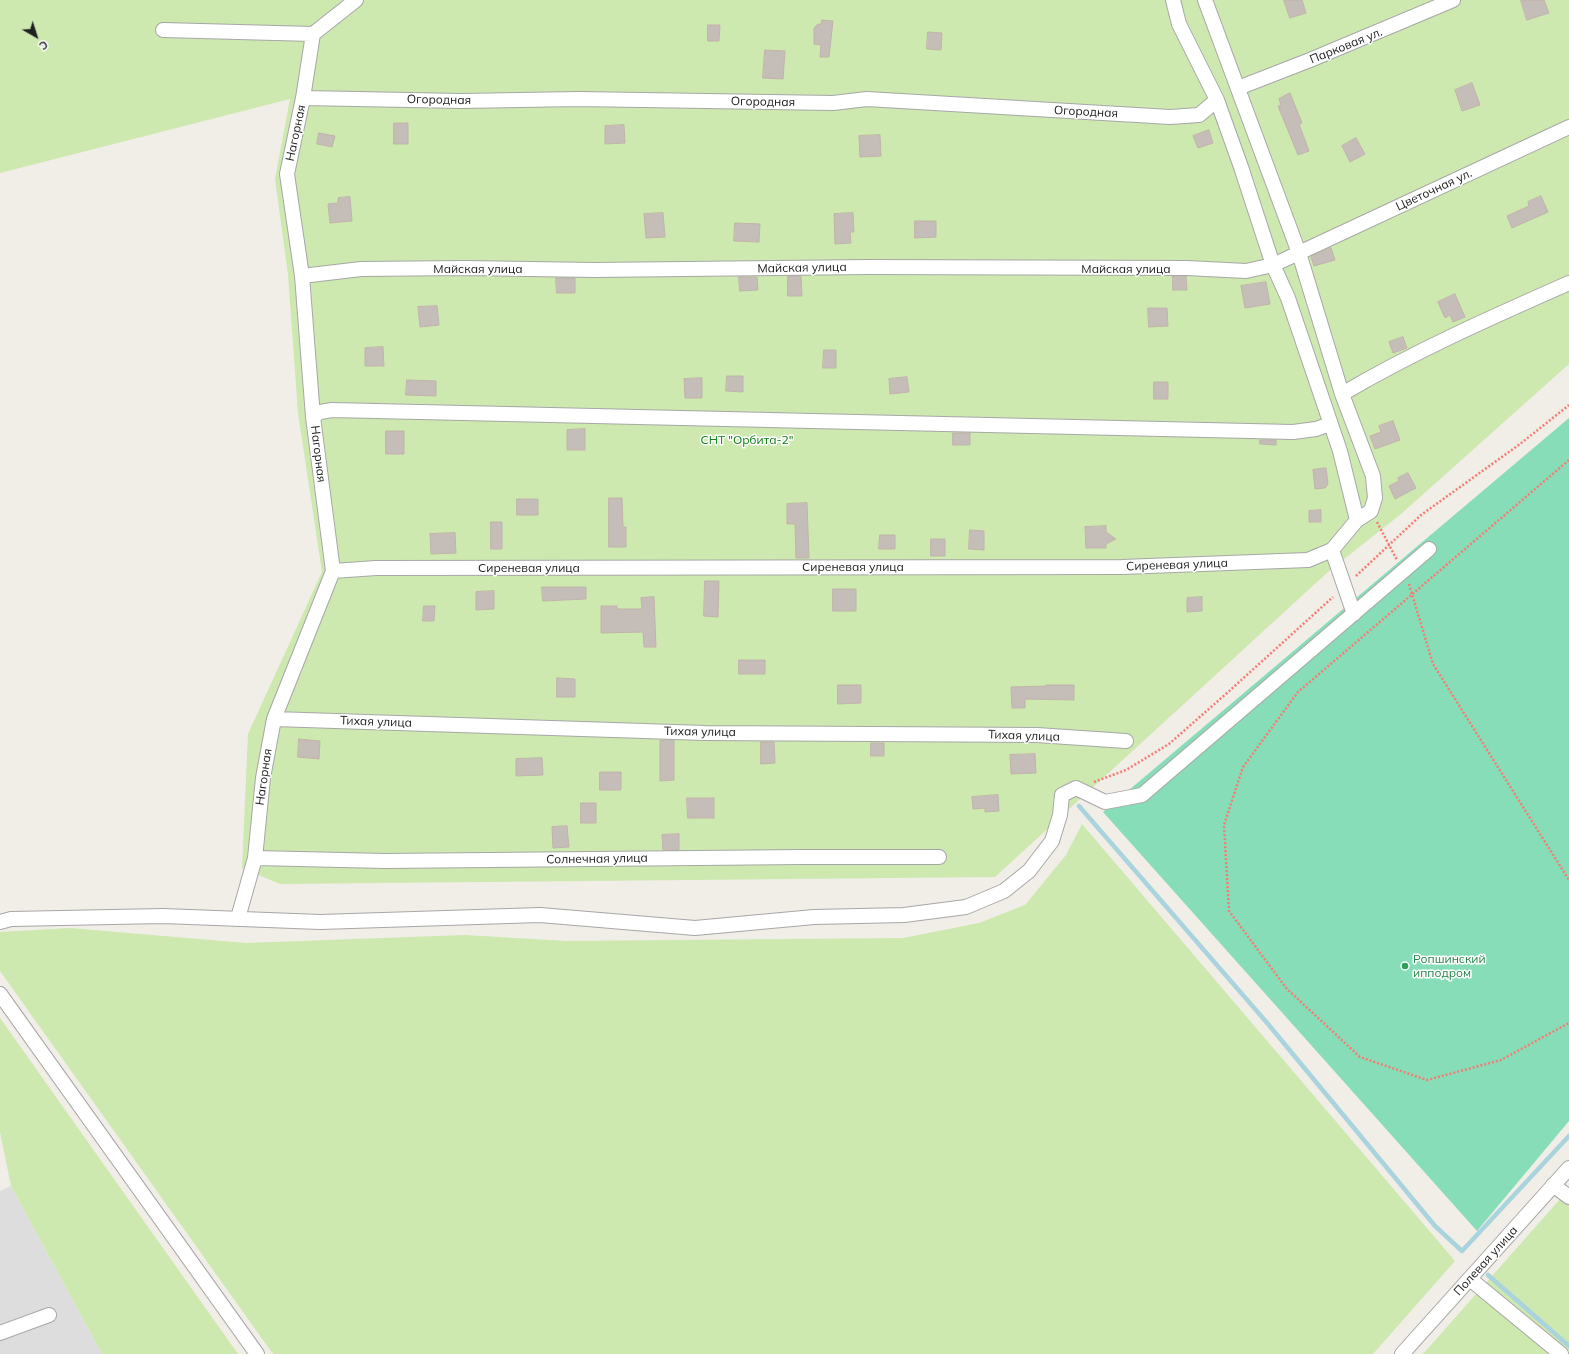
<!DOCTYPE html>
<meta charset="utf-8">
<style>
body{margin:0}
#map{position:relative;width:1569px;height:1354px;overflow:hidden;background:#f1ede7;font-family:Mulish,sans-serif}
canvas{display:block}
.north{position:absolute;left:16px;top:16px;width:40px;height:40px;-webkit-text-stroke:3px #fff;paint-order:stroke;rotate:141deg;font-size:11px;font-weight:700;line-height:16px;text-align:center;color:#202020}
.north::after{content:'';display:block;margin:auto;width:14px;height:18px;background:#202020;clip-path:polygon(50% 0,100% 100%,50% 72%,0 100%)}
</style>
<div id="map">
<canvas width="1569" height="1354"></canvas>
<div class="north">С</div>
</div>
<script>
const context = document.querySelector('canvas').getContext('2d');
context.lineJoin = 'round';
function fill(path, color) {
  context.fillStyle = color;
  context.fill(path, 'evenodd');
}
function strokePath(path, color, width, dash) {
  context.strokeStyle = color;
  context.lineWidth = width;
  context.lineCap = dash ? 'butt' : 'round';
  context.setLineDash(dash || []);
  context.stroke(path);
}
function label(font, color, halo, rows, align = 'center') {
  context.font = font + ' Mulish,sans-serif';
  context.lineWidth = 3;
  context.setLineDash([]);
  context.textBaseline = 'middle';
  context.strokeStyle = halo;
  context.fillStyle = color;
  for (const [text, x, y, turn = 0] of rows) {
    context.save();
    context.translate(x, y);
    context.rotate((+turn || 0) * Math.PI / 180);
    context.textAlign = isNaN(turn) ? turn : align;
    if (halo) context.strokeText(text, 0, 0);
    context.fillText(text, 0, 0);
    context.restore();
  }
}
const residential = new Path2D(`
 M11 1186 102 1354H0V1191Z`);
const grass = new Path2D(`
 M0 0H1569V364L1401 514 1329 571 995 877 280 884 242 868 248 734 322 572 298 413 288 275 275 179 290 99 0 173Z
 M1082 824 1455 1261 1373 1354H273L0 971V932L70 928 246 943 465 935 566 941 903 938 979 923 1025 905 1066 855Z
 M0 1018 238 1354H102L11 1186 0 1132Z
 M1569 1189V1354H1423Z`);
const pitch = new Path2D(`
 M1569 418V1121L1477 1231 1103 812Z`);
const stream = new Path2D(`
 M1079 806 1268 1024 1435 1226 1462 1251 1569 1136
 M1488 1275 1569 1346`);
const building = new Path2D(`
 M1284 0H1302L1306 13 1290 18Z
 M1521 0H1544L1549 13 1527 20Z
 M822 20 833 21 829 57H820L821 45 814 44V28L818 24H821Z
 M708 25H720L719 41H708Z
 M928 32 942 33 941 50 927 49Z
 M765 50 785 51 783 79 763 78Z
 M1472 83 1480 105 1462 111 1455 90Z
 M1290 93 1302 123 1299 124 1309 151 1298 155 1278 106 1281 105 1279 99Z
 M394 123H408V144H394Z
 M624 125 625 143 605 144V126Z
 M1209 130 1213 143 1198 148 1193 136Z
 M319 133 335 136 332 147 317 144Z
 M880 135 881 156 860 157 859 136Z
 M1356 138 1365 154 1350 162 1342 146Z
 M1541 196 1548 212 1512 228 1507 216 1529 206 1528 202Z
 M350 197 352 221 330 223 328 204 338 203V198Z
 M663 213 665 237 646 238 644 214Z
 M853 213 854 232H850L851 243 835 244 834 214Z
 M915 221H936V237L915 238Z
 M735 223 760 224 759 242 734 241Z
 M1331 248 1335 260 1314 266 1311 257Z
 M788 276H801L802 296H788Z
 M1173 276H1186L1187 290H1173Z
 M739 277H757L758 290 740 291Z
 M556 278H575V293H557Z
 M1266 282 1270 304 1245 308 1241 286Z
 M1455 294 1465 317 1453 322 1450 315 1445 318 1438 302Z
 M437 306 439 325 420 327 418 307Z
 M1148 308H1167L1168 326 1149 327Z
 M1403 337 1407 348 1393 353 1389 342Z
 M383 347 384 366H365V348Z
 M824 350H836V368H823Z
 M727 376H743V392L726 391Z
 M907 377 909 392 890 394 889 379Z
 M702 378V398H685L684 379Z
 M407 380 436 381V396L406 395Z
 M1154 382H1168V399H1154Z
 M1393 421 1400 440 1375 449 1370 436 1381 432 1379 426Z
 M585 429V450H567V430Z
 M386 431H404V454H386Z
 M953 433H970V445H953Z
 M1260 440H1276V445L1260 444Z
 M1326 468 1328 484 1325 488 1315 489 1313 470Z
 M1408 473 1416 488 1395 499 1389 486 1399 481 1398 478Z
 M609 498H622L623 527H626V547H609Z
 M517 499H538V515H517Z
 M807 503 809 558H796L795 524H787V504Z
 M1321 510V522H1309V511Z
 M491 522H502V549H491Z
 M1106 526V532L1116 539 1106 544V548H1086L1085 527Z
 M970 530 984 531V550L969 549Z
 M455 533 456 553 431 554 430 534Z
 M880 535H895V549H879Z
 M931 539H945V556H931Z
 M705 581H719L718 617 704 616Z
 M542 587H586V599L543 601Z
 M833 589H856V611H833Z
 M494 591V609L476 610V592Z
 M654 597 656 647H644L643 632 601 633V606H617V609H642L641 598Z
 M1202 597V611L1187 612V598Z
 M424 606H435L434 621H423Z
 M739 660H765V674H739Z
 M557 678 575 679V697H557Z
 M838 685H861V703L838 704Z
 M1046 685H1074V700L1025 699V708H1012L1011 687 1046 686Z
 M299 739 320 741 319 759 298 757Z
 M674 740V780L660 781V741Z
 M761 742H774L775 763 761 764Z
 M871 743H884V756H871Z
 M1035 754 1036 773 1011 774 1010 755Z
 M542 758 543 775 516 776V759Z
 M600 772H621V790H600Z
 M998 795 999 811 985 812V808L973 809 972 797Z
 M687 798H714V818H688Z
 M581 803H596V823H581Z
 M567 826 569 847 553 848 552 827Z
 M679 834V850H663L662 835Z`);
const path = new Path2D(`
 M1569 460 1298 692 1243 767 1224 825 1229 911 1287 989 1360 1057 1427 1080 1501 1060 1569 1023
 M1377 522 1397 560
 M1356 576 1421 515 1520 444 1569 405
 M1409 584 1433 664 1569 880
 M1094 782 1126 770 1169 744 1227 693 1333 597`);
const minor = new Path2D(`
 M1173 0 1179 24 1217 100 1241 167 1273 265 1288 298 1340 451 1357 520
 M163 30 313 34
 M1238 88 1310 60 1453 0
 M303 98 462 101 578 99 833 103 867 99 1170 117 1199 115 1217 100
 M302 276 361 269 465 268 594 270 868 267 1187 268 1246 271 1273 265 1569 127
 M1342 394C1415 351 1492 317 1569 283
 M313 417 320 412 332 410 1293 432 1316 429 1330 424
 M1332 550 1354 614
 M333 571 376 568 1122 567 1308 560 1332 550 1357 520 1371 511 1375 498 1373 476 1342 394 1299 253 1205 0
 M274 719 705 733 1037 735 1126 741
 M255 858 385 861 802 857H939
 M238 918 255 858 263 778 274 719 333 571 313 417 302 276 287 174 303 98 313 34 356 0
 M0 922 11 919 163 916 320 922 540 915 695 928 814 917 904 915 966 907 1004 891 1029 871 1052 841 1060 815 1062 795 1076 788 1105 802 1142 795 1429 549
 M0 994 257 1354
 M1553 1185 1569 1197
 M1470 1279 1561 1354
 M0 1333 49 1315
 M1402 1354 1569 1168`);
const markers = [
 [1405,966,4,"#2e9e5b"]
];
const streetNames = [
 ["Парковая ул.",1346,46,-22],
 ["Огородная",439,100,1],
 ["Огородная",763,102,1],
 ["Огородная",1086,112,3],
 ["Нагорная",296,133,-78],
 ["Цветочная ул.",1434,190,-25],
 ["Майская улица",802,268,-1],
 ["Майская улица",478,269],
 ["Майская улица",1126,269],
 ["Нагорная",318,454,83],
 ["Сиреневая улица",1177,565,-2],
 ["Сиреневая улица",853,567],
 ["Сиреневая улица",529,568],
 ["Тихая улица",376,722,2],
 ["Тихая улица",700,732,1],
 ["Тихая улица",1024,736,2],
 ["Нагорная",264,777,-82],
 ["Солнечная улица",597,859,-1],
 ["Полевая улица",1486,1261,-48]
];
const parkNames = [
 ["СНТ \"Орбита-2\"",747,440]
];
const leisureNames = [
 ["Ропшинский",1413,959],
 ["ипподром",1413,973]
];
fill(residential, '#dedddd');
fill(grass, '#cde9af');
fill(pitch, '#88ddb9');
strokePath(stream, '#a9d3dd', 4.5);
fill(building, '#c5bdb7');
strokePath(building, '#c2b4aa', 1);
strokePath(minor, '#a7a7a7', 16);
strokePath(path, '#f67b72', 2.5, [2, 2]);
strokePath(minor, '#fff', 14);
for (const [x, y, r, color] of markers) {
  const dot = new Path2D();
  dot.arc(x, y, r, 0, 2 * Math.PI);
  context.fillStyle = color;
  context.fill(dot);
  strokePath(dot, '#fff', 1.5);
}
label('12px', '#202020', '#fff', streetNames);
label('12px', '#0f7e14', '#fff', parkNames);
label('12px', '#27864d', '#fff', leisureNames, 'left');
</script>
